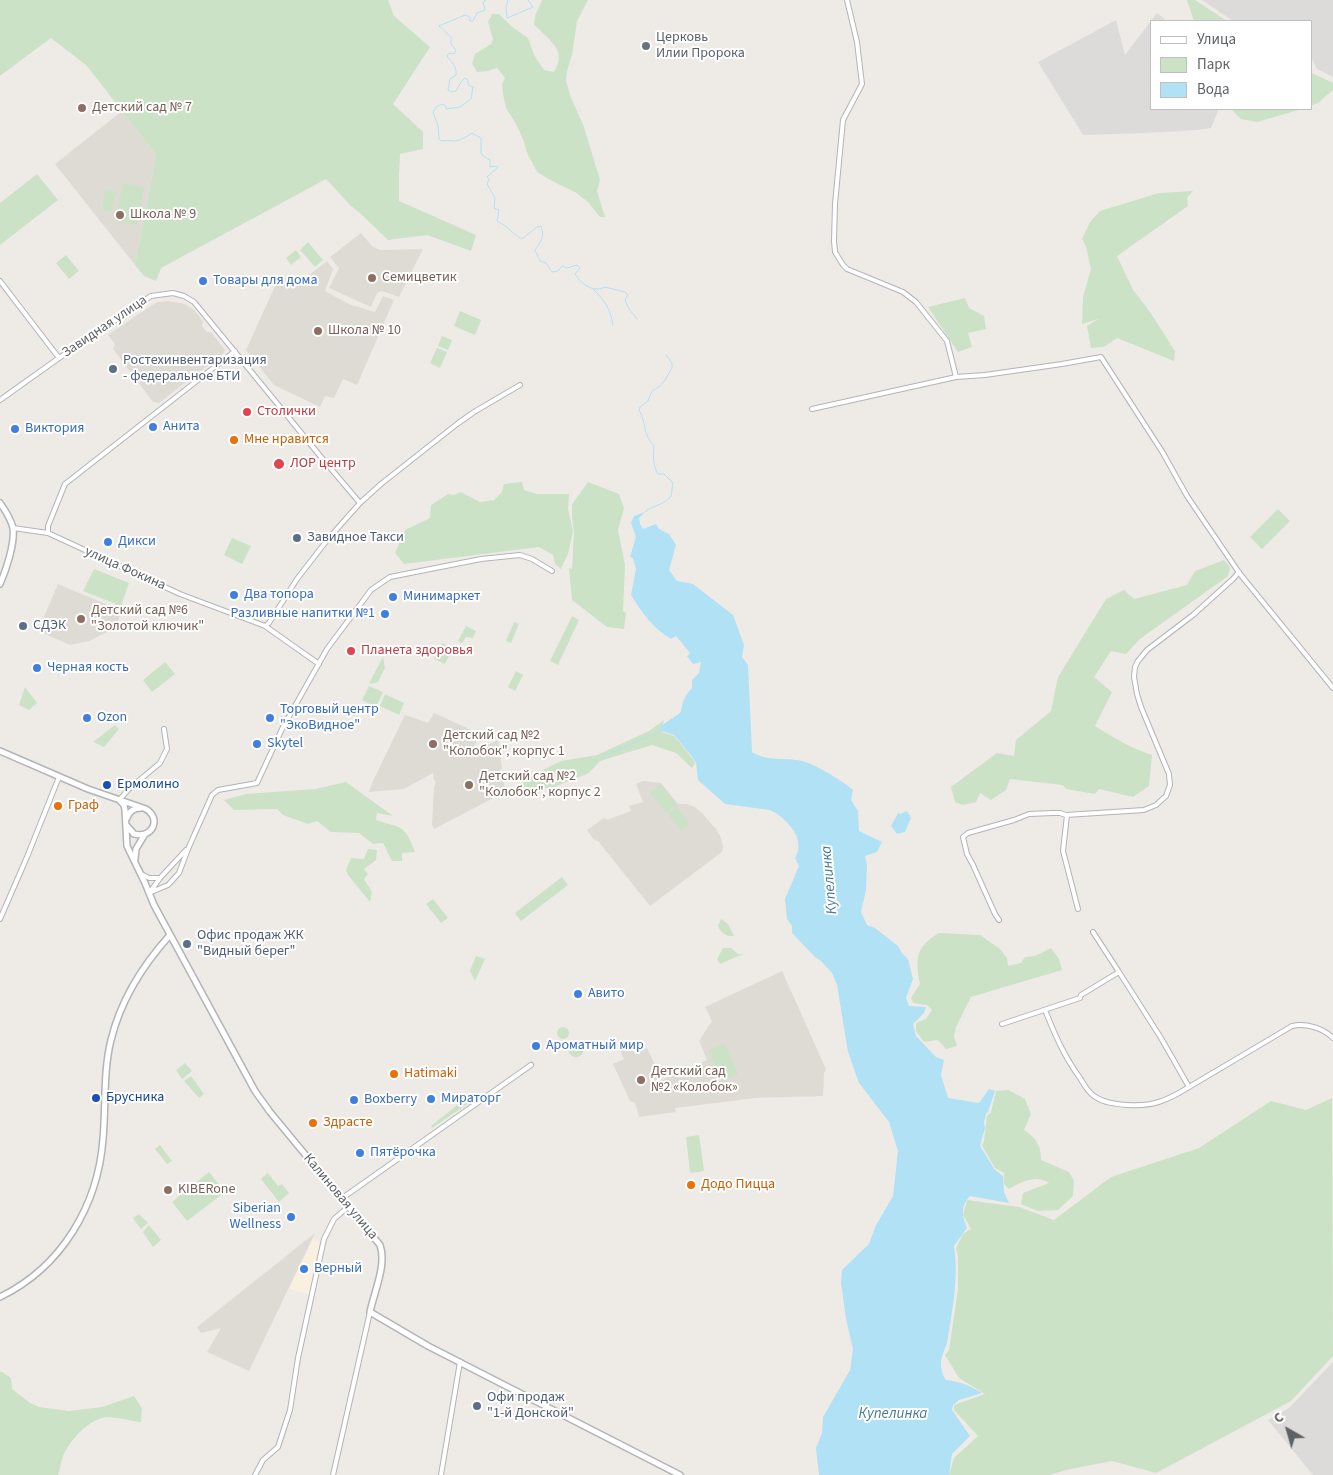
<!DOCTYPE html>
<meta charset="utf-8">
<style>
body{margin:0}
#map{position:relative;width:1333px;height:1475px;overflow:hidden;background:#eeebe7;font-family:"Source Sans 3",sans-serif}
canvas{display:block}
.legend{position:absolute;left:1150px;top:20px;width:162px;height:90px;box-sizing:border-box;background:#fff;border:1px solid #bfc0c1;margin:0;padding:6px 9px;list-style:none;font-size:15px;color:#5e6265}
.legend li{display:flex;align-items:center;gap:10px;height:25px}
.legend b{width:25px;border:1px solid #bfc0c1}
.north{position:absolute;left:1263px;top:1405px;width:50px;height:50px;-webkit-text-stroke:4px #fff;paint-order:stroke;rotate:322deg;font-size:14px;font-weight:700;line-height:20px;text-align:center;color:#5e6265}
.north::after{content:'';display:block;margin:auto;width:18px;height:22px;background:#5e6265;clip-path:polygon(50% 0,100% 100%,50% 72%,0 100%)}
</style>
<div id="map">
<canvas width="1333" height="1475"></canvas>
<ul class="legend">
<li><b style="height:6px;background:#fff"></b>Улица</li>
<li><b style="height:14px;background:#cbe2c7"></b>Парк</li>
<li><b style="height:14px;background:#b1e1f4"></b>Вода</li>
</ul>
<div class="north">С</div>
</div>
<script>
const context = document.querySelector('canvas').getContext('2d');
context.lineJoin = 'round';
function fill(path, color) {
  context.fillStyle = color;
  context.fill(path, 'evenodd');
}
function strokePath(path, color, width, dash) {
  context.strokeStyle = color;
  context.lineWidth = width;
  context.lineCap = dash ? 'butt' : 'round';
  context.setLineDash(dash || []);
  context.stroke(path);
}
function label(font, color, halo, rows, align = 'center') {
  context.font = font + ' "Source Sans 3",sans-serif';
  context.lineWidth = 4;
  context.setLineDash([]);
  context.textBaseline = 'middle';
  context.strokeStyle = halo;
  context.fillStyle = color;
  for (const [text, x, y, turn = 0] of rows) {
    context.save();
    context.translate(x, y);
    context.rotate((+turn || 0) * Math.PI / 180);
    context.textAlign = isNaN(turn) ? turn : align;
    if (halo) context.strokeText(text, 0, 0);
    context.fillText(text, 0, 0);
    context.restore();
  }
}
const commercial = new Path2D(`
 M313 1239 322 1243 310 1295 289 1289Z`);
const industrial = new Path2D(`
 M1202 0H1333V77L1317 69 1312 59V21H1233Z
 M1157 13 1167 21H1152V109H1219L1211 128 1198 130 1147 133 1083 135 1038 62 1116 20 1125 55Z
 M1333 1362V1475H1313L1268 1420 1289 1408Z`);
const education = new Path2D(`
 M122 111 156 155 135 265 55 164Z
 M361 233 373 247 380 250 423 249 399 297 382 291 377 293 371 307 329 288 339 268 330 257Z
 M327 261 333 269 325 291 351 305 375 312 383 296 394 300 357 385 343 379 334 398 325 396 320 407 274 385 246 350 275 286 285 278 297 284Z
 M168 301 185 304 194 310 203 321 202 326 207 332H211L225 350 224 353 159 403 153 402 113 349 115 344 108 335 152 305 158 302Z
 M58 584 122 611 115 628 89 641 70 645 45 634 40 626Z
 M434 713 480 734 471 753 498 740 502 768 500 771 501 776 503 777 505 792 434 829 432 825 434 787 436 782 434 780 433 773 404 789 369 792 372 783 405 715 428 723Z
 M643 781 661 783 678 804H687L695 807 702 813 716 829 721 838 723 847 722 852 650 906 598 841 594 840 587 830 604 818 607 820 631 811 629 806 643 802 636 784Z
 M782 971 826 1069 824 1073 823 1096 755 1098 675 1108 676 1112 639 1117 635 1103 630 1101 613 1064 624 1059 619 1048 630 1043 635 1054 647 1048 662 1080 707 1060 699 1041 712 1021 705 1007Z
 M315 1233 249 1371 207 1352 221 1328 201 1333 197 1327Z`);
const green = new Path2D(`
 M0 0H388L394 16 430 47 393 104 423 132V149L400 154 399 175V201L476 235 471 251 427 235 388 240 361 214 350 205 326 179 161 268 156 281 144 276 135 265 156 155 87 66 51 38 0 76Z
 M542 0H588L577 21 572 55 567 71 566 81 571 98 583 124 600 180 597 191 605 217H600L588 202 575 192 554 182 537 172 528 155 523 139 516 124 506 108 503 94 502 84 505 78 497 68 488 71 477 72 472 64 475 54 491 44 493 39 488 22 492 14H499L511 26 528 38 534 55 544 70 554 72C568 49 548 40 534 24L535 16Z
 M1187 0H1195L1227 21H1194Z
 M1312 73 1333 83V90L1318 103 1312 105Z
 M1231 109H1302L1257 122 1241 119Z
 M37 174 58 200 0 245V203Z
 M123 183 144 187 137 225 115 221Z
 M105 190 116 192 112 211 102 209Z
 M1193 191 1187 198 1188 206 1117 256 1133 290 1150 312 1175 351 1174 361 1117 338 1104 347 1091 348 1087 326 1098 319 1082 324 1083 297 1091 269 1086 247 1082 239 1090 222 1100 211 1159 193Z
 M308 242 323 260 315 267 300 250Z
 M296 250 301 257 291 265 286 258Z
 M66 255 79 271 69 279 56 263Z
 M965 298 969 308 984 316 986 329 968 333 972 347 958 352 928 307Z
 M460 311 481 320 475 335 454 326Z
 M442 336 452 340 448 350 438 346Z
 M437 348 447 352 440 368 430 363Z
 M522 482 524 490 537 494H569L568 509 573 531 568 554 561 569 555 564 553 555 539 547 404 564 395 553 405 530 430 518 431 505 448 494 454 495 461 492 480 502 494 500 502 492 504 484Z
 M588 482 619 494 624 508 618 530 625 565 623 611 626 613 624 629 607 627 572 600 569 568 572 569 574 532 572 517V504Z
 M1278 509 1290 521 1262 549 1250 537Z
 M232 538 251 546 242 564 224 555Z
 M1224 560 1230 567 1228 576 1140 639 1126 654 1111 651 1094 677 1112 692 1095 726C1114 738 1131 748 1152 755L1149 786 1133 797 1099 789 1095 794 1066 789 1063 785 1010 779 1006 790 991 800 980 793 976 802 963 805 955 802 951 787 997 753 1014 756 1016 740 1051 711 1058 677 1106 599 1124 590 1134 599 1187 585 1195 571Z
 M94 569 129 583 121 606 83 591Z
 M572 616 579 620 558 665 550 661Z
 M514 622 519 624 511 643 506 641Z
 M466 626 476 631 473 638 466 637 462 643 458 641Z
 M442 643 453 648 445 664 434 659Z
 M383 657 385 668 378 682 371 684 369 683Z
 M165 662 175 674 152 692 143 680Z
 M516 671 523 675 515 691 508 687Z
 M369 686 383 692 376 707 362 700Z
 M25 687 37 703 29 710 19 705Z
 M385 694 404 703 399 715 380 706Z
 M664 720 661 732 674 736 693 759 695 763 692 768 676 753 652 745 600 761 589 773 554 787 538 789 528 797 522 793 523 780 561 761 597 755 649 731Z
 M115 725 119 729 104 747 93 742Z
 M346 782 393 816 377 813 376 820C402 829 404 823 415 852L402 853V861H392L383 843 373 844 359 833 331 832 317 821 308 824 283 815 277 809 234 810 224 800 246 794 315 789Z
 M661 784 677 805 666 813 650 792Z
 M677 807 690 824 681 831 668 814Z
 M368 849 377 850 376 860 364 869 368 874 364 879 372 892 370 902 348 875 346 870 351 858 364 859Z
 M562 877 568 885 521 921 515 913Z
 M433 899 448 918 441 923 426 904Z
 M721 919 728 924 734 936C726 937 721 933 718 926Z
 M939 933 980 935 1000 949 1007 958 1008 966 1021 963 1025 957 1035 956 1051 948 1059 959 1062 970 971 997 956 1027 954 1036 957 1046 946 1049 938 1040 924 1042 916 1031V1023L926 1019 932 1010 927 1005 913 1003 911 998 920 984C915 957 916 947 939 933Z
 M723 948H731L738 954H743L720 964 717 959Z
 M476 956 485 959 475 981 470 971Z
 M557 1033a6 6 0 1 1 12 0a6 6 0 1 1-12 0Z
 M568 1049a8 8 0 1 1 16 0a8 8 0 1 1-16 0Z
 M724 1043 738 1074 723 1081 708 1051Z
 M185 1063 192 1071 182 1079 176 1070Z
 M191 1076 204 1094 199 1098 184 1081Z
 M1008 1090 1025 1099 1031 1114 1024 1130C1036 1138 1041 1145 1041 1160L1069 1172 1074 1181 1073 1196 1058 1210 1038 1211 1021 1204 1023 1193 1049 1183C1036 1174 1021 1182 1009 1189L1004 1184V1173L995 1168 982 1146 984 1141 987 1116 991 1112 996 1091Z
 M466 1098 469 1103 432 1128 431 1126Z
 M1332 1098 1333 1356 1291 1401 1156 1473 1112 1461 1066 1470 1050 1475H949L954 1458 978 1436 954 1410V1405L985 1394 959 1378 945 1355 949 1350 958 1289V1256L956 1248 963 1234 971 1229 963 1215 967 1200 1019 1207 1054 1220 1111 1177 1199 1148 1271 1101 1306 1110Z
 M699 1135 704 1171 690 1173 686 1137Z
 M160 1145 172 1161 167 1164 155 1149Z
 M209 1172 225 1192 187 1221 172 1202Z
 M268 1173 278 1186 282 1184 289 1193 279 1202 261 1179Z
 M139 1214 148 1223 141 1229 133 1218Z
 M149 1225 161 1240 153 1247 143 1232Z
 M0 1372H2L11 1378 12 1389 30 1403 39 1407 69 1411 102 1407 134 1396 142 1408 141 1422C130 1421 111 1415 102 1418 85 1423 70 1441 63 1456 61 1462 60 1469 58 1475H0Z`);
const water = new Path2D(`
 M645 512 639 518 640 524 643 529 656 524 659 529 669 534 676 545 669 570 677 581 693 584 733 615 744 645 742 657 748 665 752 752C767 762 785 757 802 761 815 764 843 781 853 790L851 800 858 811 859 831 882 842 877 852 865 856 867 865 866 890 861 912 867 925 875 928 898 946 902 953 908 959 913 979 906 998 909 1006 926 1007 924 1013 913 1024 916 1036 936 1057 944 1060 941 1075 948 1098 979 1103 989 1089 995 1091 988 1112 986 1114 984 1122 985 1128 980 1146 995 1170 1003 1176 1004 1192 1009 1203 970 1196C960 1207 962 1215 967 1228L954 1246C959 1278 952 1312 947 1343 945 1349 942 1355 941 1361 941 1368 942 1375 946 1380 959 1381 971 1386 982 1393L959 1400 953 1405 952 1410 970 1436 952 1454 949 1475H819L816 1448 822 1433 823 1417 850 1370 853 1349 846 1319 841 1283 842 1270 869 1244 876 1225 893 1196 898 1151 889 1122 859 1083 848 1052 837 985 832 973 821 961 815 957 792 933V926L787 919 785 899 799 866 795 858C807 840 787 818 770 810L725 804 698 780 696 763 693 758 674 735 661 731 660 727C667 721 674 718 681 712 682 702 685 695 692 688V680L699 673 701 662 693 664 687 656 690 653 676 636 671 639C654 629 642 613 631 595L636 569 633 558 630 557 636 537 631 523 634 516Z
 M907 811 911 818 905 832 897 834 891 826 898 813 900 814Z`);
const stream = new Path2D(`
 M486 0 483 2 485 10 477 13 473 21H470V17L465 15 439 26 451 37V44L456 50 454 54 449 53 447 56C452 63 457 66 456 75L450 79 448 90 451 92 456 91 461 82 465 78 468 80V85L473 87 471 99 460 107 446 109V106L442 104 436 107 433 112 438 126 439 139 442 141C447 140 451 141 456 141 462 140 467 136 472 133L481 138V153L483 156 490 160V167L497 166 498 167 487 177 489 179 487 184 495 198 494 208 499 210 497 221C508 226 512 234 522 239L537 227 541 226C545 236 541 242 535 250L540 261 546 263 552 272 558 271 562 266 567 268 577 265 580 268 575 274C581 284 593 293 605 287L625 292 628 295 625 300 629 309 637 319
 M508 0 506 7 507 18 533 7 528 0
 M593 289C605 301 610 308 613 325
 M645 512C652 505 666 505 671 496 672 492 672 486 673 483L664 474H658C653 467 653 455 654 446 642 433 647 424 639 410L640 407 648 401 652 391 660 386 665 380 672 368V363L666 355
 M602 757 661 731`);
const minor = new Path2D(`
 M847 0 857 42 862 84 843 120 835 204 834 241 835 252 843 265 847 269 903 292 916 302 947 341 956 377
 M0 281 59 358
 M0 400 59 358 151 296 173 293 184 296 194 302 321 457 360 503 328 539 297 579 269 623 265 626
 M812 409 956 377 985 375 1062 364 1101 357 1163 453 1187 496 1240 574 1333 688
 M360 503 381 484 457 424 474 412 520 385
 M13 528 48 533 180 594 265 626 319 664
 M48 533V526L65 484 235 351
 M119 800 130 788 160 763 167 749 164 729
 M1067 815 1063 851 1078 909
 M141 874 149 878H160
 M150 892 160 878 186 850
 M149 893 168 885 179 873 188 849 212 795 218 790 257 783 282 729 327 649 371 590 390 577 481 559 520 555 532 559 552 571
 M0 919 27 857 59 777
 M999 920 995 914 973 865 967 854 963 837 968 833 1014 820 1029 814 1053 813H1060L1066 815 1144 810 1156 805 1166 796 1170 785 1169 774 1141 707 1137 694 1134 677 1135 667 1138 661 1147 650 1193 615 1233 579 1239 572
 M1119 972 1161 1038 1189 1087 1292 1026C1306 1023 1323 1028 1333 1038
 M1045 1010C1055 1035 1064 1056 1080 1078 1084 1085 1088 1092 1094 1096 1104 1103 1116 1104 1127 1105 1153 1107 1168 1100 1189 1087
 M1002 1024 1080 998 1081 995 1119 972 1093 932
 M341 1199 531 1065
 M255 1475 263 1460 278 1447 290 1410 298 1358 324 1239 334 1219 348 1207
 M333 1475 370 1312
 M441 1475 460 1362`);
const tertiary = new Path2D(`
 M0 503C5 510 11 520 13 528 15 544 6 570 0 584
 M0 751 88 789 146 809C162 819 152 839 134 834L127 826
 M119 800 124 805 125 810 127 846 145 883 154 905 255 1091 270 1112 380 1245C387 1265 374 1292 370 1312L428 1346 680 1475
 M127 818C129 812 134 808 141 808
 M135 859 136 849 145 834
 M0 1297C62 1267 98 1205 103 1139 106 1106 103 1072 111 1040 121 999 142 966 170 935`);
const markers = [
 [646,46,5,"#6b7280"],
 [82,108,5,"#8d6e63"],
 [120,215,5,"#8d6e63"],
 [372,278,5,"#8d6e63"],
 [203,281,5,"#3f7fe0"],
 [318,331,5,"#8d6e63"],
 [113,369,5,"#5c6f8a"],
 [247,412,5,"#e0444e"],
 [153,427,5,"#3f7fe0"],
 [15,429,5,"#3f7fe0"],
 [234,440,5,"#e8710a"],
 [279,464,6,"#e0444e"],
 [297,538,5,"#5c6f8a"],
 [108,542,5,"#3f7fe0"],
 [234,595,5,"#3f7fe0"],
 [393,597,5,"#3f7fe0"],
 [385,614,5,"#3f7fe0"],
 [81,619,5,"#8d6e63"],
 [23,626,5,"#5c6f8a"],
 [351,651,5,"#e0444e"],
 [37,668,5,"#3f7fe0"],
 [87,718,5,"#3f7fe0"],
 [270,718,5,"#3f7fe0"],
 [257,744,5,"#3f7fe0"],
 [433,744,5,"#8d6e63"],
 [107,785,5,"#1a4fb4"],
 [469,785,5,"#8d6e63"],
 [58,806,5,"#e8710a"],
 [187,944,5,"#5c6f8a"],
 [578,994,5,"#3f7fe0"],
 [536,1046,5,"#3f7fe0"],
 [394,1074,5,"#e8710a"],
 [641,1080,5,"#8d6e63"],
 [96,1098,5,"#1a4fb4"],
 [431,1099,5,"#3f7fe0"],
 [354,1100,5,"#3f7fe0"],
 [313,1123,5,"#e8710a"],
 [360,1153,5,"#3f7fe0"],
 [691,1185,5,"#e8710a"],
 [168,1190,5,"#8d6e63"],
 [291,1217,5,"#3f7fe0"],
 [304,1269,5,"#3f7fe0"],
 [477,1406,5,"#5c6f8a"]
];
const worshipNames = [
 ["Церковь",656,38],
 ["Илии Пророка",656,54]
];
const educationNames = [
 ["Детский сад № 7",92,108],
 ["Школа № 9",130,215],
 ["Семицветик",382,278],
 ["Школа № 10",328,331],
 ["Детский сад №6",91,611],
 ["\"Золотой ключик\"",91,627],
 ["Детский сад №2",443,736],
 ["\"Колобок\", корпус 1",443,752],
 ["Детский сад №2",479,777],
 ["\"Колобок\", корпус 2",479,793],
 ["Детский сад",651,1072],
 ["№2 «Колобок»",651,1088],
 ["KIBERone",178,1190]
];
const shopNames = [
 ["Товары для дома",213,281],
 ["Анита",163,427],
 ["Виктория",25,429],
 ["Дикси",118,542],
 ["Два топора",244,595],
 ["Минимаркет",403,597],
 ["Разливные напитки №1",375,614,"right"],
 ["Черная кость",47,668],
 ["Торговый центр",280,710],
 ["\"ЭкоВидное\"",280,726],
 ["Ozon",97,718],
 ["Skytel",267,744],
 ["Авито",588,994],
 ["Ароматный мир",546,1046],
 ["Мираторг",441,1099],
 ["Boxberry",364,1100],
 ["Пятёрочка",370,1153],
 ["Siberian",281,1209,"right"],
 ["Wellness",281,1225,"right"],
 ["Верный",314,1269]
];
const streetNames = [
 ["Завидная улица",105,327,-34],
 ["улица Фокина",125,569,24],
 ["Калиновая улица",340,1197,50]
];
const serviceNames = [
 ["Ростехинвентаризация",123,361],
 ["- федеральное БТИ",123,377],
 ["Завидное Такси",307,538],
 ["СДЭК",33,626],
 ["Офис продаж ЖК",197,936],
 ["\"Видный берег\"",197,952],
 ["Офи продаж",487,1398],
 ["\"1-й Донской\"",487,1414]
];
const healthNames = [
 ["Столички",257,412],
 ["ЛОР центр",290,464],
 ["Планета здоровья",361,651]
];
const foodNames = [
 ["Мне нравится",244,440],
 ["Граф",68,806],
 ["Hatimaki",404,1074],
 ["Здрасте",323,1123],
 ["Додо Пицца",701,1185]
];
const transitNames = [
 ["Ермолино",117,785],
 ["Брусника",106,1098]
];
const waterNames = [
 ["Купелинка",830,880,-95],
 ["Купелинка",893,1415]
];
fill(commercial, '#faf0e0');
fill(industrial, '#dddbd9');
fill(education, '#dedbd5');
fill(green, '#cbe2c7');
fill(water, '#b1e1f4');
strokePath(stream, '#b1e1f4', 1);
strokePath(minor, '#b2b4b7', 6);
strokePath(tertiary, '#b2b4b7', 8);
strokePath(minor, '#fff', 4);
strokePath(tertiary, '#fff', 5);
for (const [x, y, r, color] of markers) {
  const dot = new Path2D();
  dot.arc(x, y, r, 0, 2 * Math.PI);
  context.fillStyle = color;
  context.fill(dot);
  strokePath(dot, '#fff', 2);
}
label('14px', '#5b616d', '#fff', worshipNames, 'left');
label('14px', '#785e54', '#fff', educationNames, 'left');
label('14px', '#366cbe', '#fff', shopNames, 'left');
label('14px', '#5e6265', '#fff', streetNames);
label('14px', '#4e5e75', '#fff', serviceNames, 'left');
label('14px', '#be3a42', '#fff', healthNames, 'left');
label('14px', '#c56008', '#fff', foodNames, 'left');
label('14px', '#164399', '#fff', transitNames, 'left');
label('italic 15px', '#497993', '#fff', waterNames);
</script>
